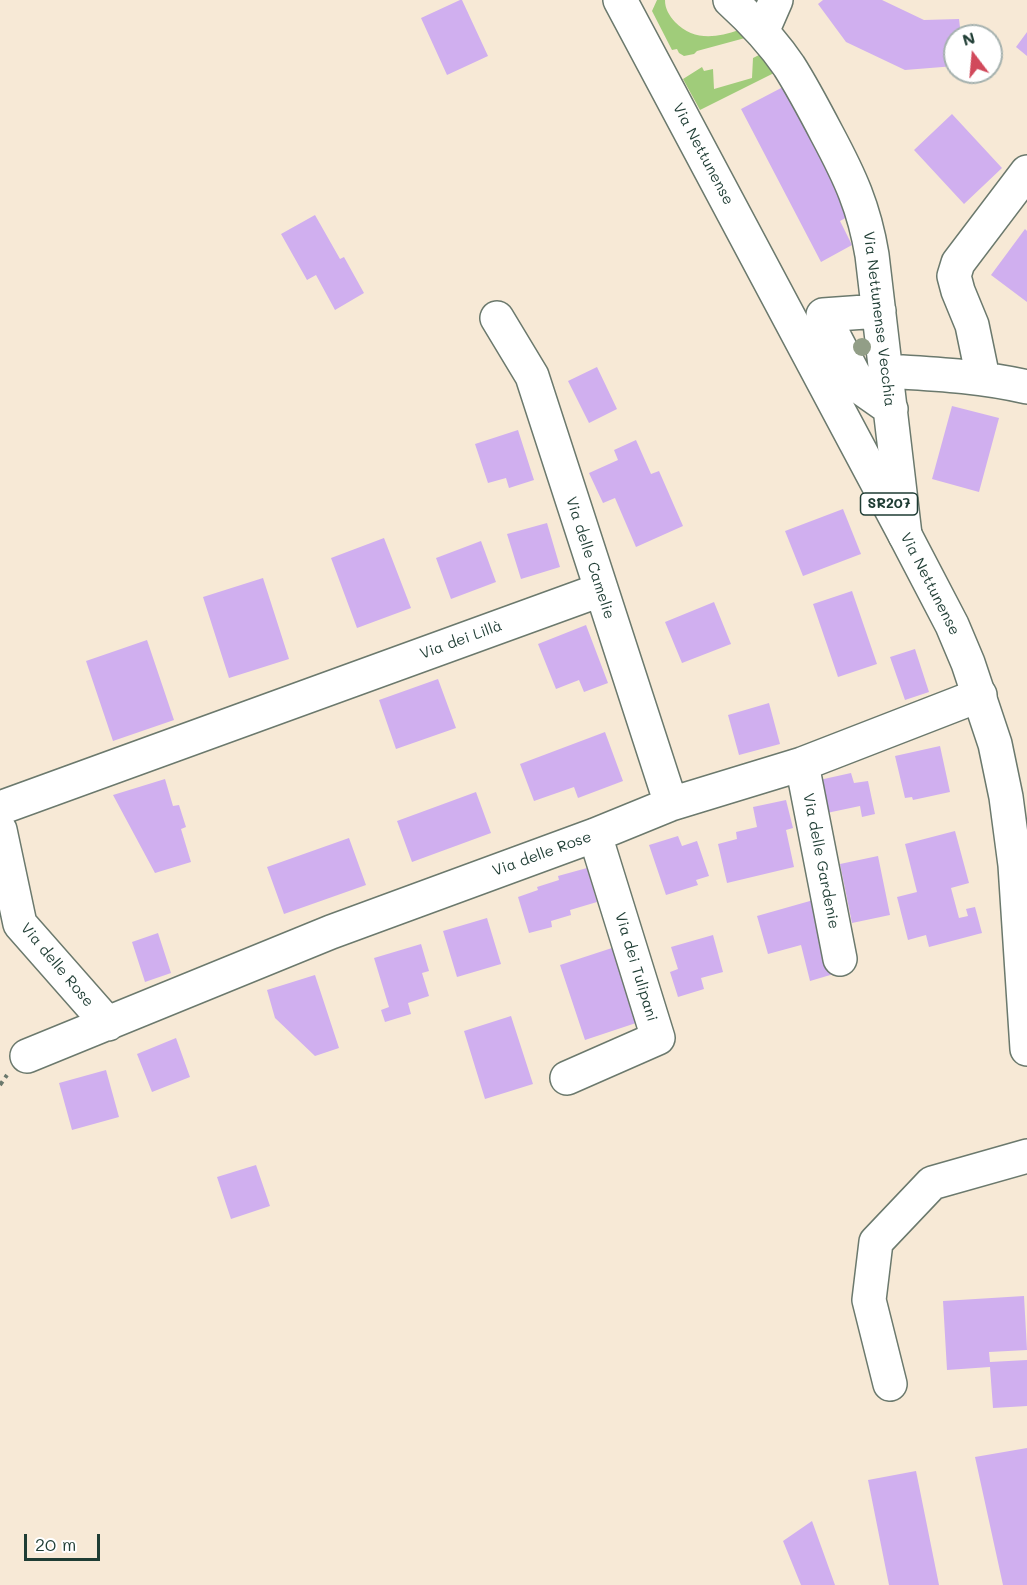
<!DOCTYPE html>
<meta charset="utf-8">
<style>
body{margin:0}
#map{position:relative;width:1027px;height:1585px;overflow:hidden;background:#f7e9d6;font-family:Mali,sans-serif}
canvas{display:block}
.north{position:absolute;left:943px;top:24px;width:60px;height:60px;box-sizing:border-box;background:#fff;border:2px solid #a5b1ae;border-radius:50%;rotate:344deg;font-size:16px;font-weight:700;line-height:24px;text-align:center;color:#1f3d34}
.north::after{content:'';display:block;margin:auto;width:21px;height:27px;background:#d1495b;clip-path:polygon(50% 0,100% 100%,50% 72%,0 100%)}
.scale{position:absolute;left:24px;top:1534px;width:76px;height:27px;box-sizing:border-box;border:3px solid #1f3d34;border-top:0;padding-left:8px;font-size:18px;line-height:21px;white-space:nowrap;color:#1f3d34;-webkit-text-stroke:4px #fff;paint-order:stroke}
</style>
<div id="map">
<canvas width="1027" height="1585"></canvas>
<div class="north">N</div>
<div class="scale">20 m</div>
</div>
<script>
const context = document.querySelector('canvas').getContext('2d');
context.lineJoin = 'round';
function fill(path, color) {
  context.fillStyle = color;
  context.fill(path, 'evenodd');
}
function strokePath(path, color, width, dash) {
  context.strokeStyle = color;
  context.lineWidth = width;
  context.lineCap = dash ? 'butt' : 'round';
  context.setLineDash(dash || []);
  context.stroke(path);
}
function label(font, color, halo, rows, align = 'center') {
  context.font = font + ' Mali,sans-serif';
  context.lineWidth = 5;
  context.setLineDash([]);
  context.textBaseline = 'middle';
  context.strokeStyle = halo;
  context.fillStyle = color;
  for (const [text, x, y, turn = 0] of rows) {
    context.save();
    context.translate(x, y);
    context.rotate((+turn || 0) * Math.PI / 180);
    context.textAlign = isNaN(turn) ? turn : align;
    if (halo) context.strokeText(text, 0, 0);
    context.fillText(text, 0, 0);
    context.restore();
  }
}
const green = new Path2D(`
 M657 0H665C665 9 669 15 675 22 693 41 716 38 739 30L745 38 697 51 694 54 684 56 679 53 677 49 672 50 652 11Z
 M759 55 774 73 700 110 683 79 702 67 704 71 713 69 714 89 752 78 753 58Z`);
const building = new Path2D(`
 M460 0H462L488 56 447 75 421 18Z
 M823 0H882L924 20 959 19 961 36H955V66L905 70 846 42 818 4Z
 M1027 32V56L1016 47Z
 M783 87 851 215 840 221 852 245 821 262 741 109Z
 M952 114 1002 168 964 204 914 150Z
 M315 215 340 259 344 257 364 293 335 310 316 275 307 280 281 234Z
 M1025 229 1027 231V302L991 275Z
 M597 367 617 409 589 423 568 381Z
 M952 406 999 418 979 492 932 479Z
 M518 430 534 480 509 488 506 478 488 483 475 444Z
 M636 440 651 474 659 471 683 526 636 547 615 498 603 503 589 473 618 460 614 450Z
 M843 509 861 554 803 576 785 531Z
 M547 523 560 567 521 579 507 534Z
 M384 538 411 608 357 628 331 558Z
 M481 541 496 582 451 599 436 558Z
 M263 578 289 659 229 678 203 597Z
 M852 591 877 664 838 677 813 604Z
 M714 602 731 644 682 663 665 622Z
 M586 625 608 683 584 692 579 680 556 689 538 644Z
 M147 640 174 720 113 741 86 661Z
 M915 649 929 692 905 700 890 657Z
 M438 679 456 728 396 749 379 700Z
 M769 703 780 744 739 755 728 715Z
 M605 732 623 781 578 798 574 787 534 801 520 764Z
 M940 746 950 792 913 800 912 797 905 798 895 756Z
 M851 773 854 783 868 781 875 814 862 817 860 806 822 814 815 781Z
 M165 779 173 806 179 805 186 827 181 829 191 862 155 873 113 795Z
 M476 792 491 833 412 862 397 821Z
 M786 800 793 828 786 830 794 867 727 883 718 844 737 839 736 832 757 827 753 807Z
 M955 831 969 883 951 888 959 918 968 916 966 909 975 907 982 933 929 947 926 935 908 940 897 897 917 892 905 844Z
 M678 836 682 846 697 841 709 876 696 880 698 885 666 895 649 845Z
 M349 838 366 885 284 914 267 867Z
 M878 856 890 915 852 923 840 864Z
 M587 868 597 902 570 910 571 915 551 921 552 927 529 933 518 897 538 890 537 887 559 880 558 876Z
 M817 899 837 973 810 981 801 945 768 954 757 916Z
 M487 918 501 964 457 977 443 931Z
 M158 933 171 973 145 982 132 942Z
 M713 935 723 972 701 978 704 989 678 997 670 972 678 969 671 947Z
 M421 944 429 971 422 973 429 996 408 1003 411 1014 385 1022 381 1010 389 1007 374 958Z
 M612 948 636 1023 585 1040 560 965Z
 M315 975 339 1048 315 1056 275 1018 267 990Z
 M511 1016 533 1084 485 1099 464 1031Z
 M176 1038 190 1077 152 1092 137 1054Z
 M106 1070 119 1117 72 1130 59 1083Z
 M256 1165 270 1206 231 1219 217 1177Z
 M1024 1296 1027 1350 989 1352 990 1362 1027 1360V1406L993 1408 990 1367 947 1370 943 1301Z
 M1027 1448V1585H1003L975 1457Z
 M916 1471 939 1585H889L868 1480Z
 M812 1521 835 1585H801L783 1541Z`);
const path = new Path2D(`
 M0 1085 7 1075`);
const minor = new Path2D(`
 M730 0C752 20 772 41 789 66 803 88 815 111 827 134 850 177 864 207 872 255L905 535
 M762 32 776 0
 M879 311 823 315 861 388 891 409
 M497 318 532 376 671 804
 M886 371C934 374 980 376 1027 387
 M983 378 972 325 958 291 954 276 958 263 1027 172
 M802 764 840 959
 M0 808 600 590
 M0 830 20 924 108 1024
 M27 1056 331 932 595 835 671 804 802 764 980 695
 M567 1078 658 1038 595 835
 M890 1384 869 1300 876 1242 932 1183 1027 1156`);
const major = new Path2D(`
 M620 0 905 535 952 625 968 663 995 744 1006 797 1015 865 1027 1049`);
const trees = [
 [862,347]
];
const shields = [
 [889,504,57]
];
const shieldNames = [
 ["SR207",889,504]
];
const streetNames = [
 ["Via Nettunense",703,154,62],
 ["Via Nettunense Vecchia",879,319,83],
 ["Via delle Camelie",590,558,72],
 ["Via Nettunense",930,584,63],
 ["Via dei Lillà",461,640,-20],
 ["Via delle Rose",542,854,-20],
 ["Via delle Gardenie",821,861,79],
 ["Via delle Rose",57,965,50],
 ["Via dei Tulipani",636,967,73]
];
fill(green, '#a0cc7a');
fill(building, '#d0afef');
strokePath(minor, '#6b796d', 36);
strokePath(major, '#6b796d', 36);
strokePath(path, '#6b796d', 4, [4.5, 4.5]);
strokePath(minor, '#fff', 33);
strokePath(major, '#fff', 33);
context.fillStyle = '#929e87';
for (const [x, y] of trees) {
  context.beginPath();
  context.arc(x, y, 9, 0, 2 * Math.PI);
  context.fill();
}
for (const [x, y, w] of shields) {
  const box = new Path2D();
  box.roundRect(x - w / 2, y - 11, w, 22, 4.5);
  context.fillStyle = '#fff';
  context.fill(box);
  strokePath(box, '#1f3d34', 1.5);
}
label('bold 14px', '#1f3d34', null, shieldNames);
label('15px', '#1f3d34', '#fff', streetNames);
</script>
